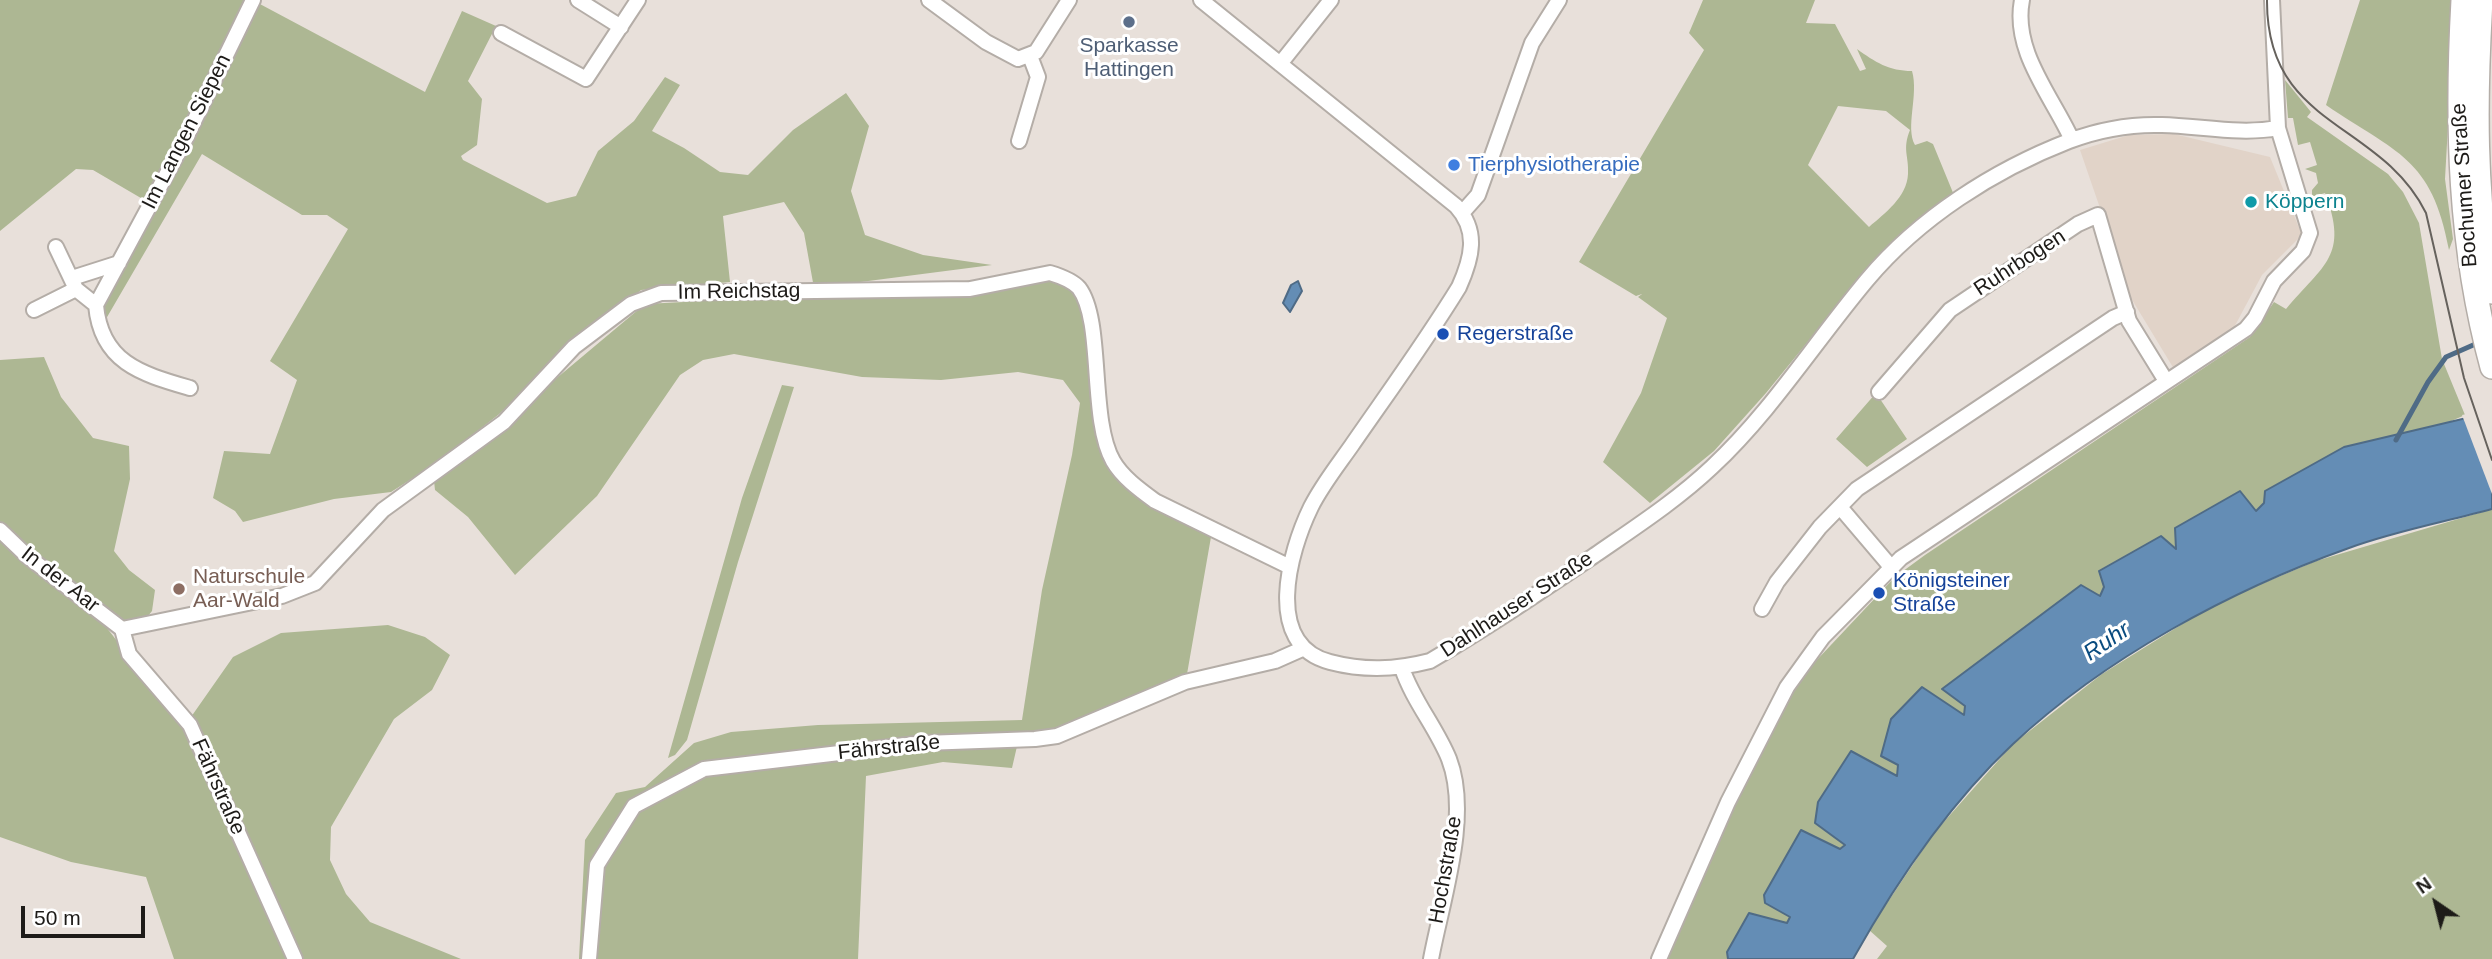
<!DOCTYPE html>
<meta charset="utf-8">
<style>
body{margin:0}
#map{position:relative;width:2492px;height:959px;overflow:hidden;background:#e8e0da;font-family:Helvetica,sans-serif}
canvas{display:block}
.north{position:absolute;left:2401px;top:868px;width:70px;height:70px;-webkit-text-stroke:5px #fff;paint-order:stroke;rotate:325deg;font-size:19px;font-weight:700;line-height:28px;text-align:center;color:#1d1b18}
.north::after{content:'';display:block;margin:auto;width:24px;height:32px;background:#1d1b18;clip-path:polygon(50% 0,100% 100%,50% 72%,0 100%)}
.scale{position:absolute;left:21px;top:906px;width:124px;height:32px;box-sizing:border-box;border:4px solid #1d1b18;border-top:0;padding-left:9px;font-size:21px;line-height:24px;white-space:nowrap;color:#1d1b18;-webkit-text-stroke:5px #fff;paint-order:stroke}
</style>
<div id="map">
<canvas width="2492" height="959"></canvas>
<div class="north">N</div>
<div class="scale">50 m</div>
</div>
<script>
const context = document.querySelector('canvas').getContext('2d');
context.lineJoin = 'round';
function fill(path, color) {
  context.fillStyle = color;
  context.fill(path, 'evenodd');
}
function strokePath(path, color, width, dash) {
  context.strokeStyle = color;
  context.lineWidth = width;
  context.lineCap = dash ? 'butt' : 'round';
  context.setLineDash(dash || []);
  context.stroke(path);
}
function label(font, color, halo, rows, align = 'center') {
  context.font = font + ' Helvetica,sans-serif';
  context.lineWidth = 6;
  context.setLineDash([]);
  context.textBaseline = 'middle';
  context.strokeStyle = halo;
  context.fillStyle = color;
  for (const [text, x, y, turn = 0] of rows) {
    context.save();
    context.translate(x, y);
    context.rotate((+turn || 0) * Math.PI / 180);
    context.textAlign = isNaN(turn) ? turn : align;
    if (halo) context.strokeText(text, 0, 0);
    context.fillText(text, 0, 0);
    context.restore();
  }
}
const built = new Path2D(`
 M2174 134 2270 157 2302 235 2262 275 2230 335 2174 369 2131 298 2080 150 2129 135Z`);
const green = new Path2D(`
 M0 0H248L146 201 93 170 76 169 0 231Z
 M1703 0H1815L1806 23 1835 24 1860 71 1866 69 1857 49C1875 62 1889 71 1912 71 1919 95 1905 127 1915 145L1927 141 1933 144 1956 200 1859 279 1766 393 1714 451 1650 503 1603 462 1641 393 1667 318 1638 297 1642 294 1636 296 1579 262 1704 50 1689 33ZM1838 106 1886 111 1910 130C1902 150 1909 155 1908 174 1907 197 1885 213 1869 227L1808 165Z
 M2360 0H2455L2445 179 2453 239 2449 250C2432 157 2396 153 2326 105Z
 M258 3 425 92 462 11 496 26 468 81 482 99 477 145 461 156 463 160 547 203 576 196 598 151 634 121 665 77 680 85 652 131 684 148 720 172 748 175 793 130 846 93 869 126 851 191 865 235 923 255 992 265 814 288 804 233 784 202 723 216 730 282 641 290 498 415 435 464 391 492 334 499 243 522 235 511 213 498 224 451 270 454 297 380 270 361 348 229 327 215H302L202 154 103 324 102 311Z
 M2285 80 2311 112 2307 117 2388 174 2403 192 2419 223 2442 359 2465 415 2264 503 2255 511 2240 491 2177 549 2161 536 2099 571 2104 587 2100 597 2020 632 1942 689 1965 706 1964 716 1898 765 1897 776 1845 845 1765 903 1790 917 1787 923 1749 913 1727 952 1728 959H1667L1739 795 1798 680 1895 577 1925 555 2250 337 2274 302 2286 309C2324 264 2349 256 2325 193L2312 197V190L2318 183 2316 173 2305 169 2317 165 2310 142 2298 145 2293 118H2288Z
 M1042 274 1082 279 1101 452 1132 493 1211 537 1187 674 1036 737 702 768 633 804 594 866 585 959H579L585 840 616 793 645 787 694 743 731 732 818 725 1022 720 1042 590 1072 455 1080 403 1063 380 1018 372 941 380 862 377 734 354 703 360 680 375 597 496 515 575 468 517 435 490 434 481 645 304 800 296Z
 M44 357 61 397 93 438 129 446 130 479 114 551 129 570 155 590 152 611 144 621 124 622 27 553 0 524V360Z
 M782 385 794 387 738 562 687 740 675 755 668 758 742 498Z
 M1876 393 1907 439 1867 467 1836 439Z
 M2492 509V959H1877L1887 946 1869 930 1934 833 2013 744 2102 674 2216 603 2316 561Z
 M0 538 28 567 103 623 184 727 233 657 281 633 388 625 425 637 450 655 432 690 394 719 331 827 330 860 346 894 370 922 461 959H174L146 877 71 862 0 837Z
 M1018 742 1012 768 943 762 866 776 858 959H593L600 866 635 808 706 771Z`);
const water = new Path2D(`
 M1298 281 1302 291 1290 312 1283 303 1291 285Z
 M2492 412V509C2445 522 2395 531 2349 548 2231 590 2105 658 2013 744 1950 803 1895 884 1853 959H1728L1727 952 1749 913 1787 923 1790 917 1765 903 1764 895 1801 830 1840 849 1845 845 1815 823 1818 802 1851 751 1897 776 1898 765 1881 756 1891 719 1922 687 1964 715 1965 706 1942 689 2081 585 2100 596 2104 587 2099 571 2161 536 2176 549 2175 528 2240 491 2256 511 2264 503 2265 491 2344 447Z`);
const pier = new Path2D(`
 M2492 408V494L2462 415Z`);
const stream = new Path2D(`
 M2396 440 2428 382 2446 357 2480 342`);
const street = new Path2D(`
 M578 0 621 27
 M929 0 986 42 1018 59 1036 52 1069 0
 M1201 0 1456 206C1479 231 1472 258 1459 287 1426 341 1388 393 1352 445 1338 465 1322 485 1311 507 1289 552 1263 645 1330 662 1364 671 1395 670 1430 661 1487 628 1543 590 1598 553 1637 526 1677 500 1712 467 1771 412 1815 342 1867 280 1919 218 1994 170 2069 141 2098 130 2131 124 2162 125 2201 126 2240 135 2278 128
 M2022 0C2012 51 2052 96 2072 140
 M501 33 586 79 638 0
 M1280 64 1331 0
 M1019 141 1038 77 1030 56
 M1462 213 1478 195 1532 43 1559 0
 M56 247 76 289 96 305
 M72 278 119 263
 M34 310 76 289
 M190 388C142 374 101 363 96 305L185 140 253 0
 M1879 392 1950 310 2078 224 2098 215 2129 321 2166 381
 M1840 507 1891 567
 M0 530 27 556 122 629
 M1762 609 1777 582 1820 527 1857 489 2113 318 2127 312
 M122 629 282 596 315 583 383 510 504 422 574 347 631 304 661 293 970 289 1050 273C1060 276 1072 280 1079 288 1104 321 1089 419 1113 461 1122 477 1140 490 1155 501L1290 567
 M122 629 129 654 190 725 295 959
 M1402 668C1413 701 1436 727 1449 759 1471 816 1442 900 1431 959
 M589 959 597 865 634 806 704 769 924 743 1035 739 1057 736 1185 682 1275 661 1302 649
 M1659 959 1728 802 1787 687 1823 637 1901 558 2246 329 2255 318 2274 281 2303 251 2310 233 2278 128 2272 0`);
const primary = new Path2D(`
 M2463 0C2456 125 2459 246 2492 367
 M2481 0C2475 98 2474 195 2492 292`);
const tram = new Path2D(`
 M2267 0C2266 128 2380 120 2426 213L2464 378 2492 460`);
const markers = [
 [1129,22,7,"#5c6f8a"],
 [1454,165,7,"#3f7fe0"],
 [2251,202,7,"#0f9aa8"],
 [1443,334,7,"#1a4fb4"],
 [179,589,7,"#8d6e63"],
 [1879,593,7,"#1a4fb4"]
];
const serviceNames = [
 ["Sparkasse",1129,46],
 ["Hattingen",1129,70]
];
const streetNames = [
 ["Im Langen Siepen",187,132,-63],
 ["Bochumer Straße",2465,185,-94],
 ["Ruhrbogen",2020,263,-33],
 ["Im Reichstag",739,292,-1],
 ["In der Aar",60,580,38],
 ["Dahlhauser Straße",1517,605,-33],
 ["Fährstraße",889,748,-6],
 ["Fährstraße",218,787,66],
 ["Hochstraße",1446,870,-80]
];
const shopNames = [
 ["Tierphysiotherapie",1468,165]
];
const cultureNames = [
 ["Köppern",2265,202]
];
const transitNames = [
 ["Regerstraße",1457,334],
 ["Königsteiner",1893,581],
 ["Straße",1893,605]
];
const educationNames = [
 ["Naturschule",193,577],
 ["Aar-Wald",193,601]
];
const waterNames = [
 ["Ruhr",2107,642,-34]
];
fill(built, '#e1d3c8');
fill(green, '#adb793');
fill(water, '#648db5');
strokePath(water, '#4f6b86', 2);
fill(pier, '#e8e0da');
strokePath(stream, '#4f6b86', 5);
strokePath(street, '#b4ada7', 18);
strokePath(primary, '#b4ada7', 26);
strokePath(street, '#fff', 14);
strokePath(primary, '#fff', 23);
strokePath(tram, '#66625d', 2);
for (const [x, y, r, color] of markers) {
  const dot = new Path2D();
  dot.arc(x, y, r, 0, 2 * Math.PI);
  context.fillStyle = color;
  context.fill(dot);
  strokePath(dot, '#fff', 2.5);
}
label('21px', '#4e5e75', '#fff', serviceNames);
label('21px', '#1d1b18', '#fff', streetNames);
label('21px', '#366cbe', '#fff', shopNames, 'left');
label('21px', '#0d838f', '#fff', cultureNames, 'left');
label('21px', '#164399', '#fff', transitNames, 'left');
label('21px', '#785e54', '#fff', educationNames, 'left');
label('italic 23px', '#094b7f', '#fff', waterNames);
</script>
